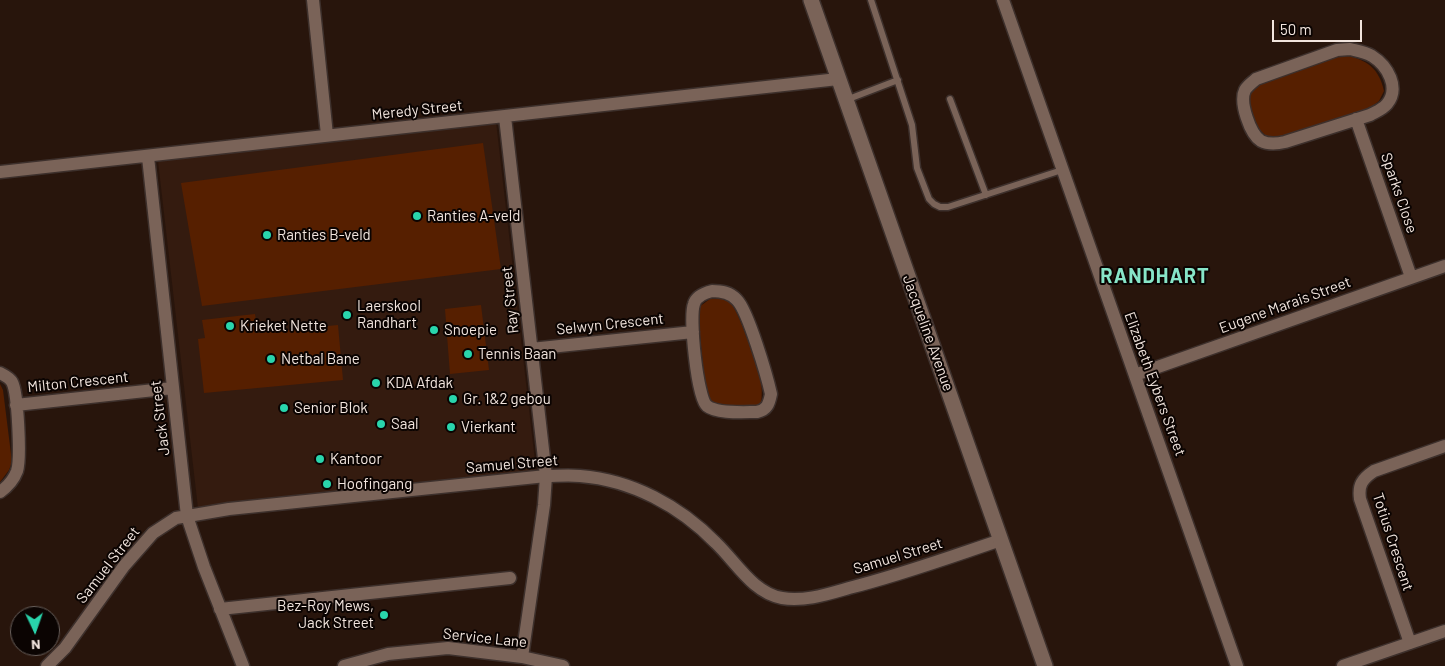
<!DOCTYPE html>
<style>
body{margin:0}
#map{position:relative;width:1445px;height:666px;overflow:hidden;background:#28150c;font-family:Barlow,sans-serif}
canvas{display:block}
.north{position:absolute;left:10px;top:606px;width:50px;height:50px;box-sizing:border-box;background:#0b0402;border:1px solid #675e5a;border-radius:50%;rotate:177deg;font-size:14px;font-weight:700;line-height:20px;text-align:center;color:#f2e5de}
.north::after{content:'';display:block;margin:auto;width:18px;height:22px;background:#29d5ac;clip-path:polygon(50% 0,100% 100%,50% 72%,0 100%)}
.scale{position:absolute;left:1272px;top:20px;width:90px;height:22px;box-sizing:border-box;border:2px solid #f2e5de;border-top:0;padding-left:6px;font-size:15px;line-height:18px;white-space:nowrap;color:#f2e5de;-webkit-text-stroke:4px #0b0402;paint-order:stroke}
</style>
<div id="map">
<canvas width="1445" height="666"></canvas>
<div class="north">N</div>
<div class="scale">50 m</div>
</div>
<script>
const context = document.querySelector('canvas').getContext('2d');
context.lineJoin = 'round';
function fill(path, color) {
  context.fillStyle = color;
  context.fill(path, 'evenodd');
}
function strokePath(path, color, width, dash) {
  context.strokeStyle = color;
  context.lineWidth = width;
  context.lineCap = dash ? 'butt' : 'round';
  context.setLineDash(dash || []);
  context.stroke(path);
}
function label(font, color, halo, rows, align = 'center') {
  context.font = font + ' Barlow,sans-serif';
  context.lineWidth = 4;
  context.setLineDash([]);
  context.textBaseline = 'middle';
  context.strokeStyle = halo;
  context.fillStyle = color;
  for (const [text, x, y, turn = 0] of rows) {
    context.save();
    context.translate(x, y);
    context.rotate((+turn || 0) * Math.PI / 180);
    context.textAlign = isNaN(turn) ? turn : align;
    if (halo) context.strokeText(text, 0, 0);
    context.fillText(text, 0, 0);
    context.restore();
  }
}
const built = new Path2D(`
 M496 122 536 470 198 508 158 161Z`);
const green = new Path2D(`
 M1345 55C1367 60 1379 68 1384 91L1379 101 1370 108 1333 122 1275 138 1267 137 1259 129 1250 113 1249 93 1260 83 1334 57Z
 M483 143 501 269 202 306 181 183Z
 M710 299C716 298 723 298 729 301 738 308 758 367 761 381 762 388 762 396 761 404L756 408 715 405 709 399 705 385 698 315 699 307Z
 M481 305 489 370 450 374 445 309Z
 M255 314 258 333 338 325 343 380 204 393 198 339 205 338 202 320Z
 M0 384 3 390 12 462 9 470 0 482Z`);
const lane = new Path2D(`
 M871 0 912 125 917 168 929 199 934 204 940 207H948L1062 170
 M950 99 986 195
 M846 100 898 80`);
const street = new Path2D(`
 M313 0 327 135
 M1003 0 1237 666
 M1350 49C1358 51 1365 52 1372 56 1388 66 1400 88 1387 104 1382 110 1375 112 1370 115L1285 142C1277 144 1269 145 1261 141 1250 134 1239 102 1245 90 1248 85 1253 82 1256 79L1337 50Z
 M505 117 546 476 544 505 522 657
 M1356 119 1411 277
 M148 157 187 516 204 567 243 666
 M0 172 838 79
 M712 291C721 291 730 292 737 300 748 311 767 376 771 394 769 404 767 410 757 412 744 412 717 414 707 406 697 398 689 317 694 304 696 296 704 293 712 291Z
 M531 349 693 332
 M0 373C4 375 10 378 12 382 18 393 21 459 17 471 14 479 7 487 0 492
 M1135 375 1445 266
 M16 405 173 388
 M220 609 510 578
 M1410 643 1360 499C1358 485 1362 479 1374 471L1445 446
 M47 666 65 648 124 566 153 533 176 518 229 509 546 476C557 476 569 475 580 476 632 480 680 506 716 543 736 562 753 593 782 598 804 602 828 594 849 588 901 575 950 557 1001 540
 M344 666 388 654 448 648 522 657 563 666
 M1343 666 1445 631`);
const secondary = new Path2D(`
 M811 0 1045 666`);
const markers = [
 [417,216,5,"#29d5ac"],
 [267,235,5,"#29d5ac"],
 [347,315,5,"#29d5ac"],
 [230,326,5,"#29d5ac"],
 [434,330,5,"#29d5ac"],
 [468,354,5,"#29d5ac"],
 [271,359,5,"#29d5ac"],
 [376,383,5,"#29d5ac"],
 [453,399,5,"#29d5ac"],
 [284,408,5,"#29d5ac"],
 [381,424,5,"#29d5ac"],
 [451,427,5,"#29d5ac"],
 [320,459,5,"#29d5ac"],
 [327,484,5,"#29d5ac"],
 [384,615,5,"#29d5ac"]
];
const streetNames = [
 ["Meredy Street",417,110,-6],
 ["Sparks Close",1399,193,71],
 ["Ray Street",510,300,-96],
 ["Eugene Marais Street",1285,305,-20],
 ["Selwyn Crescent",610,324,-6],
 ["Jacqueline Avenue",928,333,70],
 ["Milton Crescent",78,382,-6],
 ["Elizabeth Eybers Street",1155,384,70],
 ["Jack Street",160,418,-97],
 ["Samuel Street",512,464,-5],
 ["Totius Crescent",1393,542,72],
 ["Samuel Street",898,556,-17],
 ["Samuel Street",108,565,-52],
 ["Service Lane",485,638,6]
];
const poiNames = [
 ["Ranties A-veld",427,216],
 ["Ranties B-veld",277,235],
 ["Laerskool",357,306],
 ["Randhart",357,323],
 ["Krieket Nette",240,326],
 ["Snoepie",444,330],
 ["Tennis Baan",478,354],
 ["Netbal Bane",281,359],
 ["KDA Afdak",386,383],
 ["Gr. 1&2 gebou",463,399],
 ["Senior Blok",294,408],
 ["Saal",391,424],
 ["Vierkant",461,427],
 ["Kantoor",330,459],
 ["Hoofingang",337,484],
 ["Bez-Roy Mews,",374,606,"right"],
 ["Jack Street",374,623,"right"]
];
const districtNames = [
 ["RANDHART",1155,276]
];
fill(built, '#341b0f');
fill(green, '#561f00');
strokePath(lane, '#3d302c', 9);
strokePath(street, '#3d302c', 15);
strokePath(secondary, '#3d302c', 18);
strokePath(lane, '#7a6358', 6);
strokePath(street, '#7a6358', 12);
strokePath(secondary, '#7a6358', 15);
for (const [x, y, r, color] of markers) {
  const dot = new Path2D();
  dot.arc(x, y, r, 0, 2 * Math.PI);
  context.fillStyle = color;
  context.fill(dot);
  strokePath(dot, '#0b0402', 2);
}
label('15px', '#f2e5de', '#0b0402', streetNames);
label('15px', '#f2e5de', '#0b0402', poiNames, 'left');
context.letterSpacing = '1px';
label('bold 20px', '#87e5c8', '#0b0402', districtNames);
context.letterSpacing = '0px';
</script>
